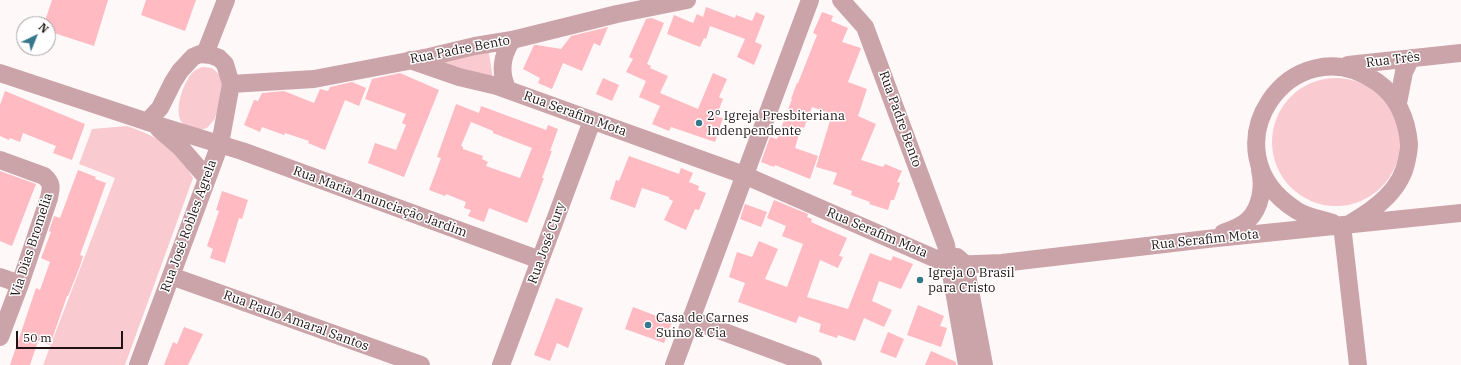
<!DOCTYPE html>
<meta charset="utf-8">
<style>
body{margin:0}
#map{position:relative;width:1461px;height:365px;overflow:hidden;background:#fff8f9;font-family:"IBM Plex Serif",serif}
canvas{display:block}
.north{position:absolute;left:16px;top:16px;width:40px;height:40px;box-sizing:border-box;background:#fff;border:1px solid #a5a1a1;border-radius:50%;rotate:43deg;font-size:11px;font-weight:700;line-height:16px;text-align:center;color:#1f1315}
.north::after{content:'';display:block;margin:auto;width:14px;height:18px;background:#37778b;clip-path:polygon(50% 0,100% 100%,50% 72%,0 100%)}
.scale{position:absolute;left:16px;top:331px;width:107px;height:18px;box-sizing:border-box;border:2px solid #1f1315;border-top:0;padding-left:5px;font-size:12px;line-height:14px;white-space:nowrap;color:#1f1315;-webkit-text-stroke:3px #fff;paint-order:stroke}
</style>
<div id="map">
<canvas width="1461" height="365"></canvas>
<div class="north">N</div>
<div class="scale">50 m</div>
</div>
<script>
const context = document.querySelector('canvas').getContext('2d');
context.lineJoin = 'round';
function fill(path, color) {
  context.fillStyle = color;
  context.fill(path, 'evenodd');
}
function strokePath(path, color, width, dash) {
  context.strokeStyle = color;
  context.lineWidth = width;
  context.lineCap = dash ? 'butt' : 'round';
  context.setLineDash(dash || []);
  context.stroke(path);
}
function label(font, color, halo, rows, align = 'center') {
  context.font = font + ' "IBM Plex Serif",serif';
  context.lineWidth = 3;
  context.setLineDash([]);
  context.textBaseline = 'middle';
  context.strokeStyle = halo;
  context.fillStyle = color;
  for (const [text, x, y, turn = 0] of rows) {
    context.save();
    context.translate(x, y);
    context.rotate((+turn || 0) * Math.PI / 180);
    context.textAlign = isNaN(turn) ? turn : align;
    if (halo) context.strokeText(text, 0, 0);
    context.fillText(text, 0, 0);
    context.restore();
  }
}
const green = new Path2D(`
 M488 47 493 79 438 63Z
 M203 67 212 68 220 75 223 86 222 100 214 120 207 128 197 131C193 129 186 127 183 124 172 112 184 80 194 71 196 69 200 68 203 67Z
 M1272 142a64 64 0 1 1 128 0a64 64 0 1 1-128 0Z
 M127 126C148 133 170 143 183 161 187 166 189 172 193 178L125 365H43L115 178 79 164 92 129Z`);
const building = new Path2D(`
 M52 0H108L94 46 48 31V24H44Z
 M146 0H196L185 31 141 15Z
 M706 7 735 18 736 15 752 21 756 12 765 16 755 42 762 45 754 65 737 57 745 39 710 26 706 39 704 38 700 47 667 34 674 15 693 23 697 14 703 17Z
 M822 12 833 16 831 21 848 28 842 42 861 48 848 82 867 89 858 116 876 124 861 160 883 167 885 164 902 171 897 182 900 183 894 200H891L888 210 869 204 870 202 851 195 852 191 833 184 837 173 816 167 832 114 812 107 804 128 801 127 795 148 818 156 810 179 775 165 774 167 761 162 770 137 777 139 792 99H791L797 83H798L817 35 813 33Z
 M652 18 664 23 647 64 651 66 650 68 668 76 660 93 698 109 713 73 727 79 719 97 723 99 716 117 723 118 715 142 671 127 669 131 652 124 660 106 639 97 646 81 626 72 633 59 629 57 646 19Z
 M608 27 600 46 594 43 582 71 563 63 552 89 538 83 540 78 523 69 534 45H537L561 49 571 36Z
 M400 73 439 90 404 177 368 163 375 143 396 150 406 125 402 123 406 114 365 99 372 79Z
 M603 78 619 85 612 101 596 94Z
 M352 82 366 88 359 106 345 100 325 150 308 143 309 141 285 133 284 135 262 127 260 132 244 125 254 100 258 101 262 93 284 91 314 103 320 89 328 91 330 87Z
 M5 91 85 124 72 160 53 153 56 146 23 133 20 142 10 138 9 140 0 136V105Z
 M456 104 479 113 481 106 546 130 548 125 558 129 550 151H552L542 178H544L527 223 489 208 484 222 468 216 471 210 464 208 466 202 446 194 445 196 429 190 441 158 437 157ZM471 122 493 131V133L532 148 520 178 486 166 488 162 482 159 483 156 463 149V147L461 146Z
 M629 156 679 174 681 168 693 173 689 182 699 186 698 190 706 193 699 210 695 209 686 230 664 220 673 201 669 199V197L642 188 635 208 610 199 616 180 619 181Z
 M78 170 96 177 95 179 106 183 80 255 83 256 80 266 68 296H67L50 345 38 341 30 365H10L36 288 40 290 50 262 41 258 51 232 49 231 54 216 60 218Z
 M0 171 36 184 12 246 0 241Z
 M222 191 248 200 242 219 239 218 225 263 210 258 213 249 207 246 219 211 216 210Z
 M774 200 808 214 807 217 812 219 811 222 847 238 839 256 843 257 838 268 820 260 807 297 848 309 870 253 891 261 893 256 913 264 901 289 879 281 872 301 892 310 884 327 864 318 855 341 838 335 837 338 819 332 821 324 799 316 796 323 738 302 745 283 729 277 737 252 752 257 759 241 778 249 765 279 787 287 803 244 782 236 786 226 767 218Z
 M745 204 767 212 761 227 740 219Z
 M556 298 583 308 568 348 557 343 550 361 534 355Z
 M918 305 944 316 940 326 947 328 941 347 907 335Z
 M633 307 672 322 664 343 625 329Z
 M184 327 203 334 188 365H164L173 342 177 344Z
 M888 332 904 339 896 358 880 352Z
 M931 351 956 362V365H925Z`);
const minor = new Path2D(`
 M841 0 865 27 946 245 967 365
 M205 54 226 0
 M410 60 459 77 497 86 744 175 950 265 1002 263 1207 239 1461 213
 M1348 65 1461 53
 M0 73 154 124 242 151 540 260
 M231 84 314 79 429 57 475 46 512 40 617 14 687 0
 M508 90C499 73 502 55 512 40
 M1398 103 1404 72 1411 58
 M159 129 181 148 207 178
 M0 160 44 176C53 184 51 188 49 198L20 284 0 337
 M1333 223C1321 219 1306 217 1296 210 1203 151 1291 22 1377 82 1397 96 1407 119 1409 144 1409 149 1408 154 1407 159 1402 189 1377 208 1351 223
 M1342 225 1358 365
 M1223 233C1231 230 1242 226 1248 220 1261 208 1264 186 1260 170
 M957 257 965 264 984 365
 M171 276 421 365
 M0 277 20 284
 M691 318 700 323 813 365
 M138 365 220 144 231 84 225 64 219 58 211 55 200 54 193 57 180 71 173 82 160 108 147 122
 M501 365 592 121
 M674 365 810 0`);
const markers = [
 [699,123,4,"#37778b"],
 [920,280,4,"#37778b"],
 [648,325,4,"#37778b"]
];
const streetNames = [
 ["Rua Padre Bento",460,50,-11],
 ["Rua Três",1393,60,-7],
 ["Rua Serafim Mota",575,114,20],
 ["Rua Padre Bento",900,119,70],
 ["Rua Maria Anunciação Jardim",380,202,20],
 ["Rua José Robles Agrela",189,226,-70],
 ["Rua Serafim Mota",877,233,23],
 ["Rua Serafim Mota",1205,240,-6],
 ["Rua José Cury",547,243,-70],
 ["Via Dias Bromelia",32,245,-72],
 ["Rua Paulo Amaral Santos",296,321,20]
];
const poiNames = [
 ["2° Igreja Presbiteriana",707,116],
 ["Indenpendente",707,131],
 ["Igreja O Brasil",928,273],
 ["para Cristo",928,288],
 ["Casa de Carnes",656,318],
 ["Suino & Cia",656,333]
];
fill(green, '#f9cbd0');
fill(building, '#ffbac2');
strokePath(minor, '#cba4a9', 18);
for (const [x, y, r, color] of markers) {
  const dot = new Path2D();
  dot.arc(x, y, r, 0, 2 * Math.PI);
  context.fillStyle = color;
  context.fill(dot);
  strokePath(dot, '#fff', 1.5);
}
label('13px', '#1f1315', '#fff', streetNames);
label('13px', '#1f1315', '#fff', poiNames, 'left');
</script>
